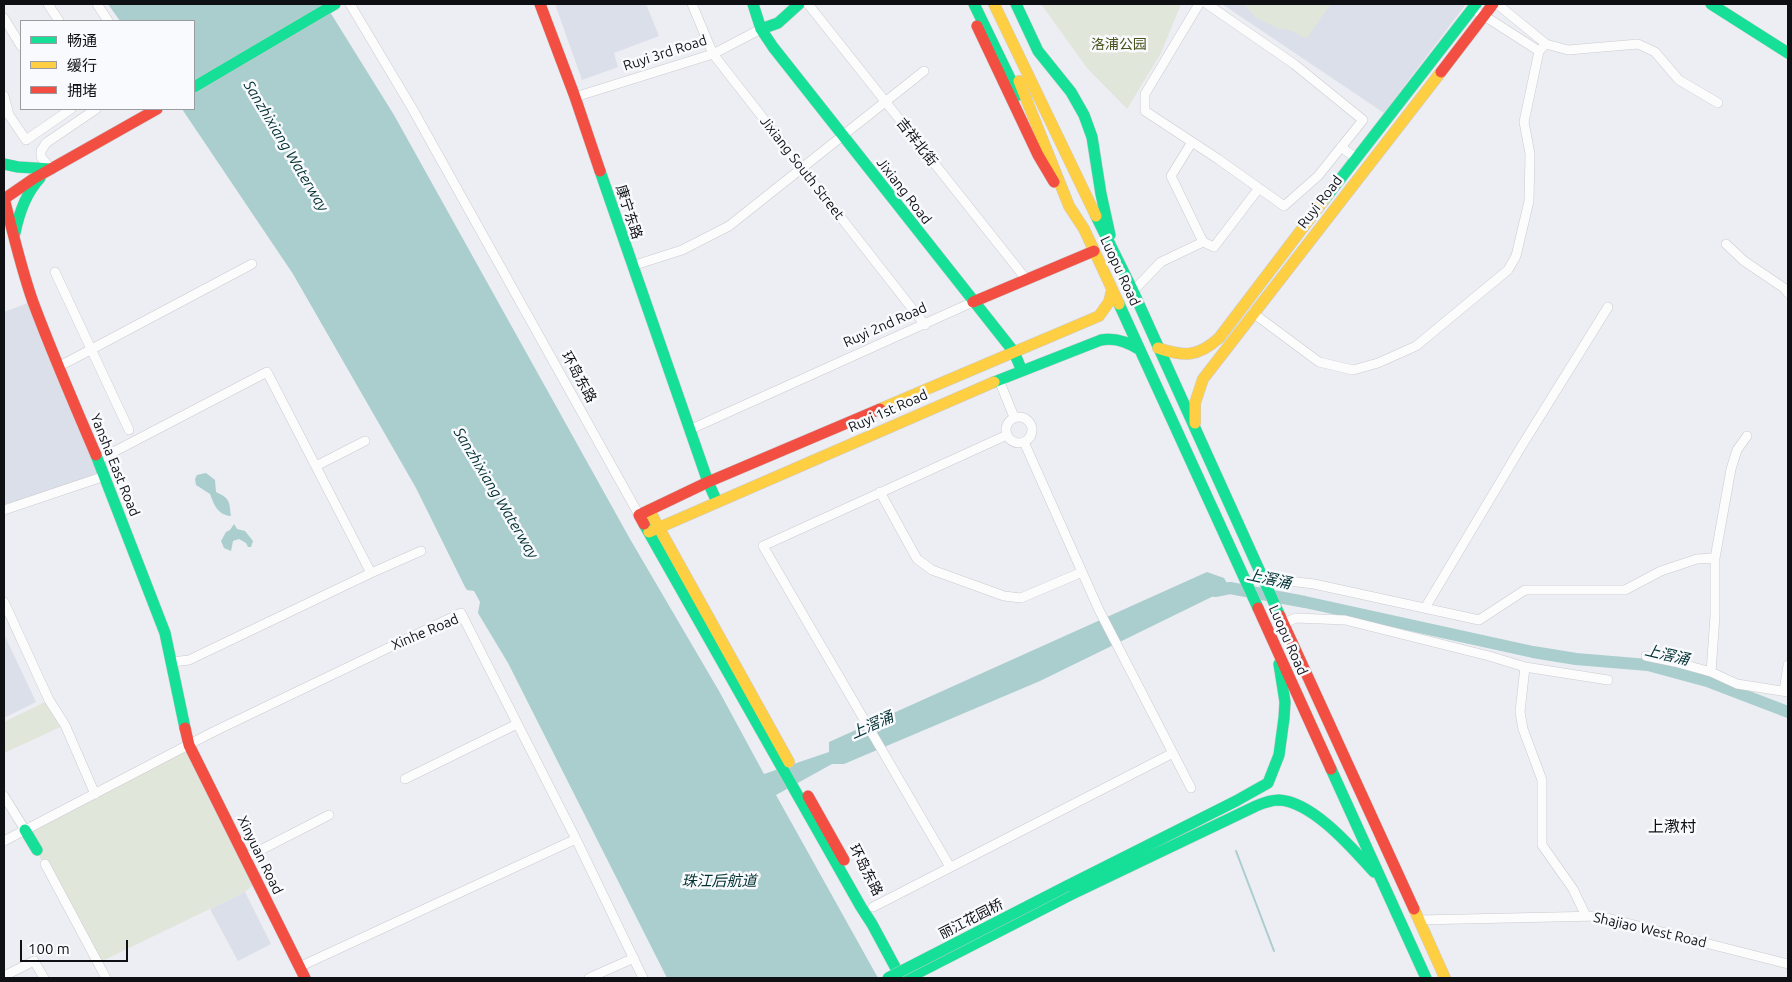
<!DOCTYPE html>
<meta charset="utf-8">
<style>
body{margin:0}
#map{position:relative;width:1792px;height:982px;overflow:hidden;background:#eceef3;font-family:Ubuntu,"Noto Sans SC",sans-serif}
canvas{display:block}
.frame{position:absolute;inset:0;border:5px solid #0f1013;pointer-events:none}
.legend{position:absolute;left:20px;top:20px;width:175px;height:90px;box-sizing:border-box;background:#f9fafe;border:1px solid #9b9ca0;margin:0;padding:6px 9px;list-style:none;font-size:15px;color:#0f1013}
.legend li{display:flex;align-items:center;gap:10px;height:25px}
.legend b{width:25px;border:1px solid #9b9ca0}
.scale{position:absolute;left:20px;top:940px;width:108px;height:22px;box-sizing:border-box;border:2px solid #0f1013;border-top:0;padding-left:6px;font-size:15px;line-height:18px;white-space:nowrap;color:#0f1013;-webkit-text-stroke:4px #f9fafe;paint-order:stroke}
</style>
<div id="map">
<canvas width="1792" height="982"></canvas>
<div class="frame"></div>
<ul class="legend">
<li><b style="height:6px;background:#16e098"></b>畅通</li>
<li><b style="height:6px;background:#ffcf43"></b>缓行</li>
<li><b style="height:6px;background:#f24e42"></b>拥堵</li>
</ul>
<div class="scale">100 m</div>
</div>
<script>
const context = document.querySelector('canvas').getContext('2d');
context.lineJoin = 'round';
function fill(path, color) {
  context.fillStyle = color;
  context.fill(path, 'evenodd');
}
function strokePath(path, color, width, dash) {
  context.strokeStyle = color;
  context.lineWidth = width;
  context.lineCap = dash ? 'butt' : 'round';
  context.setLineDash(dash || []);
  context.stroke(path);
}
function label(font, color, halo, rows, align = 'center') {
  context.font = font + ' Ubuntu,"Noto Sans SC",sans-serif';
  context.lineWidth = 5;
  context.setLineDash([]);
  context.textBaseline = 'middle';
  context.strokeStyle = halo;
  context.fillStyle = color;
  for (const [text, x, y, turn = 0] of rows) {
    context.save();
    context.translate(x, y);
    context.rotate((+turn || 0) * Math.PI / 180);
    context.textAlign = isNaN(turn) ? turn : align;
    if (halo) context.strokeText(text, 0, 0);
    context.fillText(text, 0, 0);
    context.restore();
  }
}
const built = new Path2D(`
 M555 4H646L659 36 614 53 618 67 582 80Z
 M1222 4H1466L1384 113Z
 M33 301 105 476 4 510V312Z
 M4 634 36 702 4 718Z
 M245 892 271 944 238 961 210 909Z`);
const green = new Path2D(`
 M1041 4H1181L1161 53 1127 109 1087 68Z
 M1244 4H1331L1306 39 1293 31 1277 28 1255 17Z
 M49 700 65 725 4 753V722Z
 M188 745 254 884 245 892 98 963 25 830Z`);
const water = new Path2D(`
 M108 4H325L394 115 630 539 719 691 764 774 829 752V742L1207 572 1224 578 1230 588 1040 681 844 764H832L776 795 878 978H667L508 663 478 613 480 602 474 591 467 590 465 587 416 488 293 274 182 109H194V21H120Z
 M206 473 215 480 216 492C231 499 229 502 231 516 218 515 214 505 210 494L196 485 195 479 197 475Z
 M234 524 237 529 245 531 253 541 251 547H248L246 543 239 539 233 541 231 551 224 548 221 541 226 532 230 530Z`);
const stream = new Path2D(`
 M1236 851 1274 951`);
const river = new Path2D(`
 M1215 591 1230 588 1305 602 1533 652 1576 659 1648 665 1707 681 1788 712`);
const street = new Path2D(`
 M48 4 59 21
 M97 4 108 21
 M350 4 412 108 639 515
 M692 4 713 54 925 325
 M808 4 1026 279
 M1199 4 1145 94V111L1218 159 1284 206 1318 176 1363 120 1294 64 1207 4
 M1497 4 1546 44 1568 50 1638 44 1655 52 1679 80 1718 103
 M1472 8 1539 51
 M4 18 21 46
 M4 96 9 115 26 140 71 109
 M575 97 713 54 761 29
 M1192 142 1171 176 1203 242 1214 247 1259 188
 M1341 147 1356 158
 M51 169 41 157V151L46 143 96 109
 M1726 244 1744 261 1784 288 1788 293
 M632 266 682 250 729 226 924 71
 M55 272 129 430
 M1133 291 1161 262 1203 242
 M1253 313 1319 362 1353 370 1378 363 1416 346 1508 270 1516 256 1529 201 1530 154 1524 122 1539 51 1546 44
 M58 367 252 264
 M999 380 1014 417
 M1006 430a13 13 0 1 1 26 0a13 13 0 1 1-26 0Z
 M689 430 973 302
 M1024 442 1099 610 1191 788
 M98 460 267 372 371 573 189 660 171 662
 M316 466 365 441
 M880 492 917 559 932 570 1004 596 1021 598 1082 572
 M4 510 105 476
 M371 573 421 551
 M1263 578 1314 584 1479 620 1525 590H1625L1661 571 1697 559 1715 558
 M4 602 49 700 65 725 95 794
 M1425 608 1521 447 1608 307
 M1284 623 1296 618 1345 620 1489 656 1525 667 1608 680
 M1646 656 1675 662 1711 672 1737 684 1788 692
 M1525 667 1520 712 1523 729 1542 780V845L1573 889 1586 916
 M1711 672 1715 616V558L1731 469 1737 450 1747 436
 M1784 691 1788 665
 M405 779 517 724
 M4 796 25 830
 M4 841 213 732 461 613 576 839 643 978
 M245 858 329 815
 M45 864 106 978
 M950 867 763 546 1007 435
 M873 907 1173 753
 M1419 920 1599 916 1788 964
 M299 967 576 839
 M4 976 34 961 44 978
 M589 978 634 958`);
const fast = new Path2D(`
 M753 4 761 29 773 47 1014 352 1022 371
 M974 4 1018 95
 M1016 4 1038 51 1071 92 1084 115 1092 137 1101 194 1110 235
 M1711 4 1788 53
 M761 29 778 23 799 4
 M194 87 335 4
 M4 164 18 167 51 169
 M600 171 708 482 717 502
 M1324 200 1476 4
 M1096 216 1133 291 1280 616
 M15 233C19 213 26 193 40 178
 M1119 304 1258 608
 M994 382 1101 340C1116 337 1128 342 1140 350
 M96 455 165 633 185 728
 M644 524 861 907 872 924 901 978
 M1331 769 1426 978
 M25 830 37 850
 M1067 886 1236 801 1268 783 1279 755 1284 718 1285 702 1279 664
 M908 978 1072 894 1256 806C1263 803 1271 800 1279 800 1313 802 1352 848 1374 872`);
const slow = new Path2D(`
 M994 4 1096 216
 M1019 81 1069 206 1084 229 1119 304
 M1158 348C1184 357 1198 357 1219 338L1324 200
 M880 409 1099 316 1109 302 1112 290
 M1195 423V403L1203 379 1441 72
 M649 510 789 762
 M649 532 994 382
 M1414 909 1445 978`);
const jam = new Path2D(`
 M540 4 575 97 600 171
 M977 26 1038 155 1054 182
 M1441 72 1493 4
 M4 198C13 233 21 268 33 302 52 353 74 404 96 455
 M4 199 33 179 157 109
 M973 302 1094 251
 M644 524 639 515 708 482 880 409
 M1258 608 1331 769
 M1280 616 1414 909
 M185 728 189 745 305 978
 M808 796 844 860`);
const fastBridge = new Path2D(`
 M888 978 1067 886`);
const parkNames = [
 ["洛浦公园",1119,44]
];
const streetNames = [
 ["Ruyi 3rd Road",665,53,-18],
 ["吉祥北街",917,142,52],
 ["Jixiang South Street",802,168,52],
 ["Jixiang Road",904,191,52],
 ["Ruyi Road",1320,202,-52],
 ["康宁东路",629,212,72],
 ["Luopu Road",1120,271,65],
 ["Ruyi 2nd Road",885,325,-24],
 ["环岛东路",579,377,61],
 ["Ruyi 1st Road",888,411,-24],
 ["Yansha East Road",115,465,68],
 ["Xinhe Road",425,632,-23],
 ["Luopu Road",1288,640,66],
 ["Xinyuan Road",260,855,64],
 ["环岛东路",866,870,63],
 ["丽江花园桥",971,919,-27],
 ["Shajiao West Road",1650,930,13]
];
const waterNames = [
 ["Sanzhixiang Waterway",286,146,59],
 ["Sanzhixiang Waterway",496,493,59],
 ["上滘涌",1269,579,12],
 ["上滘涌",1667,655,13],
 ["上滘涌",872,725,-24],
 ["珠江后航道",719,881]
];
const quarterNames = [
 ["上漖村",1672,827]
];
fill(built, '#dbdfea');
fill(green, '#e1e6da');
fill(water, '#aacdce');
strokePath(stream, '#aacdce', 2);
strokePath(river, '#aacdce', 12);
strokePath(street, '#cacbcf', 10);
strokePath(fast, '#cacbcf', 12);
strokePath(slow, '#cacbcf', 12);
strokePath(jam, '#cacbcf', 12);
strokePath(street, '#fcfcfd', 9);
strokePath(fast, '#16e098', 11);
strokePath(slow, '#ffcf43', 11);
strokePath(jam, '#f24e42', 11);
strokePath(fastBridge, '#cacbcf', 12, []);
strokePath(fastBridge, '#16e098', 11);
label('14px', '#47541b', '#f9fafe', parkNames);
label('14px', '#0f1013', '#f9fafe', streetNames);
label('italic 15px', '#003131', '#f9fafe', waterNames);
label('16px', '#0f1013', '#f9fafe', quarterNames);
</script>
